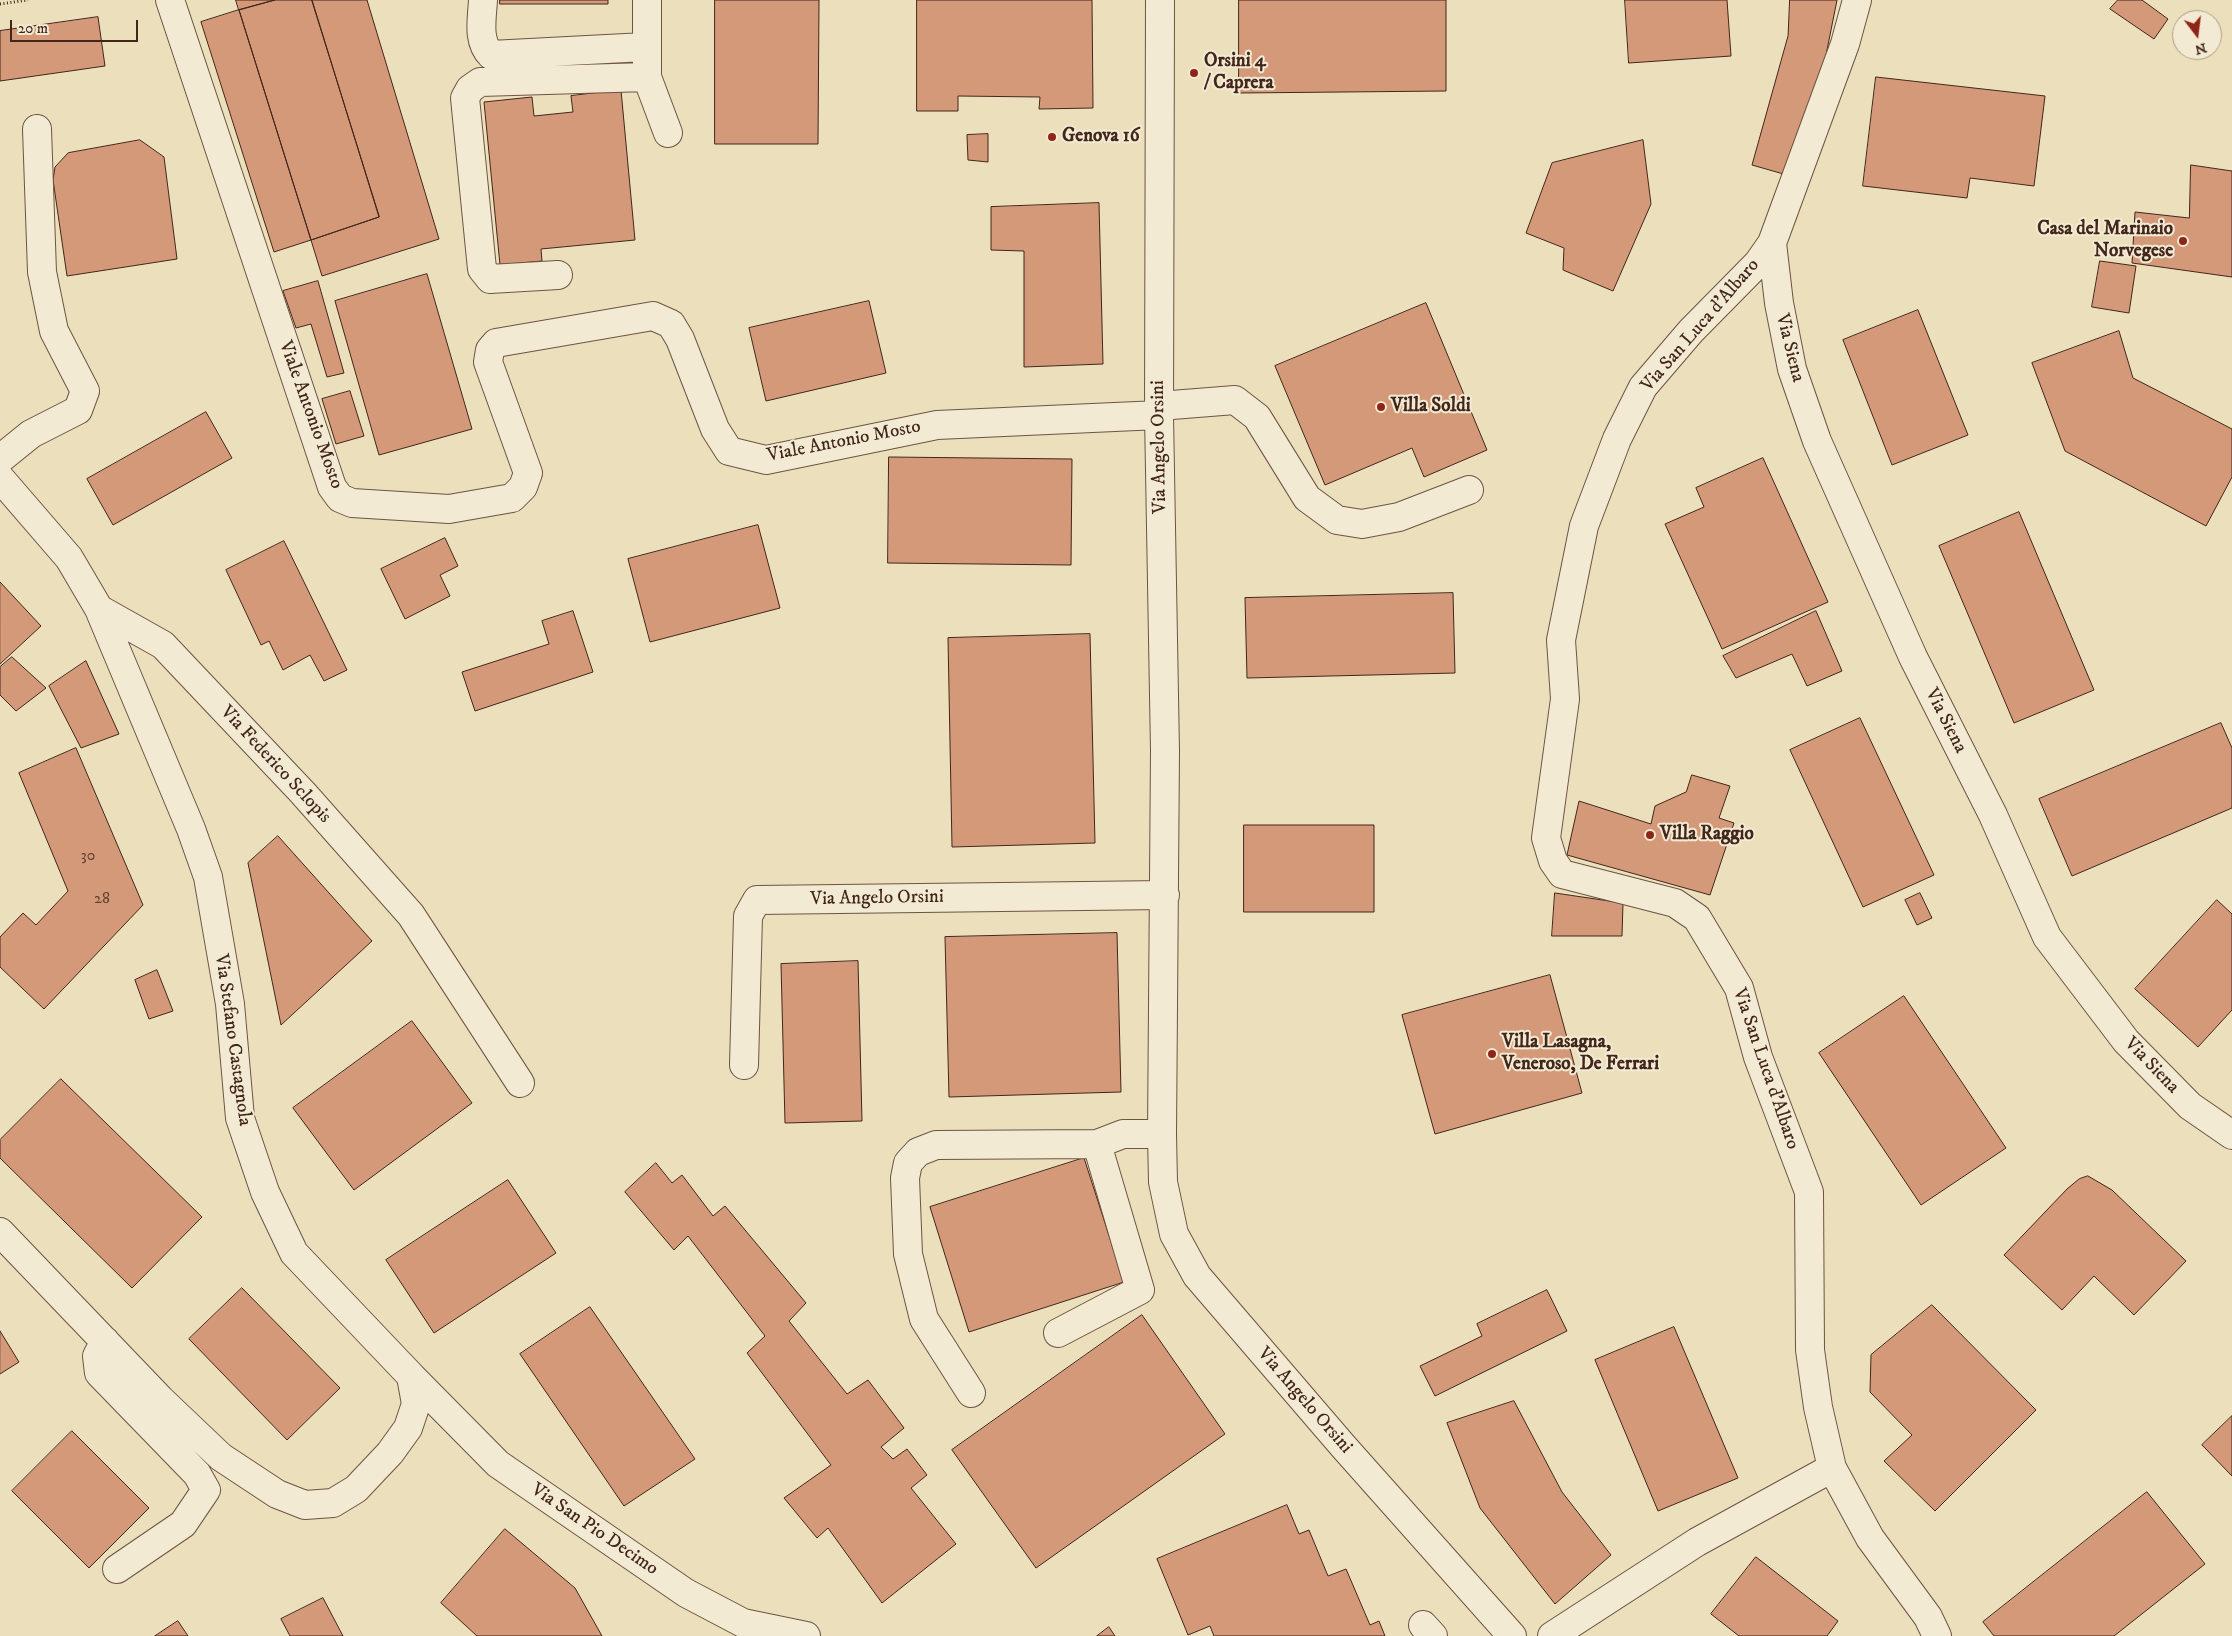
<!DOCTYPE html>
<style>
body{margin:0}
#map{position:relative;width:2232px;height:1636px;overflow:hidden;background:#ebdfbc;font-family:"IM FELL DW Pica",serif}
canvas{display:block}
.north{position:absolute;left:2172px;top:10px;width:50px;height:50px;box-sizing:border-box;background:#f2ead3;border:1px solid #ac9c89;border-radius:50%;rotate:165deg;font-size:14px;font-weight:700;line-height:20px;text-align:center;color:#43261b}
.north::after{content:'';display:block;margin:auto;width:18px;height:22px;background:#8f2418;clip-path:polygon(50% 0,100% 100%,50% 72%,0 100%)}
.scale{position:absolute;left:10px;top:20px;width:128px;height:22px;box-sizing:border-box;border:2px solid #43261b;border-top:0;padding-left:6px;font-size:15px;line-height:18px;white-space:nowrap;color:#43261b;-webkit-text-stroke:4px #f2ead3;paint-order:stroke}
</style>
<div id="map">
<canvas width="2232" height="1636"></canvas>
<div class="north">N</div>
<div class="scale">20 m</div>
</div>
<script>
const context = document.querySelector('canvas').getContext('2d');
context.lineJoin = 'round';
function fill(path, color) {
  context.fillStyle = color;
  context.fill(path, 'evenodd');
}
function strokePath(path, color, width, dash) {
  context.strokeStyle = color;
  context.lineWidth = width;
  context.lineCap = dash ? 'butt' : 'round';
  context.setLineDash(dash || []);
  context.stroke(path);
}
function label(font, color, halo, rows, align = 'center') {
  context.font = font + ' "IM FELL DW Pica",serif';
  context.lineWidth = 4;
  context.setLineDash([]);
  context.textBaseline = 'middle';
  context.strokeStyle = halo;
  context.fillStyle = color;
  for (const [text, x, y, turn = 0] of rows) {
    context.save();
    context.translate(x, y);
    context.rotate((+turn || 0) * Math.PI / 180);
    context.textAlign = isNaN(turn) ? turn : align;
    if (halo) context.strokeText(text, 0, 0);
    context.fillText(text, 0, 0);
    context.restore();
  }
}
const building = new Path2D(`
 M236 0H275L239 10Z
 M275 0H312L379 217 311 240 239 10Z
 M312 0H367L439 239 322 276 311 240 379 217Z
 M500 0H608V4H500Z
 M715 0H819L818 144H715Z
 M917 0H1092L1093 108 1039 109 1040 97 958 96V111H917Z
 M1239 0H1446V91L1239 93Z
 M1625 0H1727L1731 56 1629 63Z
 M1790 0H1837L1821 80 1787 175 1752 165 1788 36Z
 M2118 0H2142L2168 19 2154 39 2110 9Z
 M239 10 311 240 274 252 201 22Z
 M98 17 105 66 0 81V31Z
 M1876 77 2045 96 2034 186 1970 178 1967 198 1863 186Z
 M621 90 635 240 541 249 542 261 500 265 484 102 532 97 534 116 573 112 571 96Z
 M988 134V162L968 160 967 135Z
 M140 140 164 157 177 259 67 276 53 180 55 167 68 153Z
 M1643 140 1651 204 1613 291 1563 270 1564 248 1526 233 1552 163Z
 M2191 165 2232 171V277L2132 263 2135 212 2189 218Z
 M1099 203 1103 364 1024 367V251L991 250V207Z
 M2100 261 2136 266 2129 313 2092 307Z
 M427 274 472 429 379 455 335 301Z
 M318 281 344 373 327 377 311 324 296 328 283 291Z
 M869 301 886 373 766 401 749 328Z
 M1426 303 1487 450 1424 477 1412 448 1325 485 1275 366Z
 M1918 310 1968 435 1892 465 1843 340Z
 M2119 331 2133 378 2232 429V477L2206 526 2065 451 2032 363Z
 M350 391 364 436 336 444 322 399Z
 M206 412 232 458 113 525 87 479Z
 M889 457 1072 459 1071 565 888 563Z
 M1763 458 1828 602 1722 649 1665 524 1704 507 1696 488Z
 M2019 512 2094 690 2014 723 1939 546Z
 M758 525 780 608 650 642 628 559Z
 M445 538 458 566 440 575 450 596 405 619 381 569Z
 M284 541 347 670 324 681 310 655 283 670 269 641 261 645 226 570Z
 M0 582 41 626 0 664Z
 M1453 593 1455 673 1247 678 1245 598Z
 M573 611 593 672 475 711 462 672 549 644 542 621Z
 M1816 611 1842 671 1807 686 1792 654 1736 678 1723 656Z
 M1090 634 1095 843 952 847 948 638Z
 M12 657 46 688 16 711 0 695V667Z
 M86 661 119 734 81 748 49 686Z
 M1860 718 1934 875 1863 907 1790 750Z
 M2221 723 2232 748V808L2072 876 2039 799Z
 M76 748 143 905 44 1009 0 967V937L23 913 36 925 68 891 19 773Z
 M1692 775 1730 786 1719 818 1734 823 1710 895 1567 855 1579 801 1651 824 1655 806 1686 792Z
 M1244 825H1374V912H1244Z
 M278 836 372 941 281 1025 248 863Z
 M1555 893 1623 903 1622 936H1552Z
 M1920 893 1932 918 1917 925 1905 900Z
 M2217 900 2232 914V1010L2198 1047 2135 989Z
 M1117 933 1121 1092 949 1097 945 937Z
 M858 961 862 1121 785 1123 781 964Z
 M157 970 173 1011 149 1019 135 980Z
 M1550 975 1582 1093 1435 1134 1402 1015Z
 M1904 996 2006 1148 1921 1205 1819 1053Z
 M412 1021 472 1103 354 1190 293 1108Z
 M61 1079 202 1217 132 1288 0 1158V1140Z
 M1084 1158 1124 1282 969 1332 930 1207Z
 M656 1163 672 1183 682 1175 713 1216 725 1206 806 1303 789 1321 847 1394 868 1380 904 1428 881 1447 893 1459 907 1449 927 1475 911 1488 956 1544 882 1603 828 1528 817 1538 784 1498 831 1465 747 1353 765 1336 688 1236 674 1250 625 1192Z
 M2088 1176 2112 1190 2186 1261 2134 1315 2094 1276 2062 1310 2004 1255 2067 1189 2079 1179Z
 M508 1180 556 1253 434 1333 386 1260Z
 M242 1288 340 1388 287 1440 189 1339Z
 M1547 1290 1567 1331 1435 1396 1420 1366 1482 1336 1477 1324Z
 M1932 1305 2036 1410 1935 1511 1884 1461 1912 1435 1870 1392 1871 1355Z
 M590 1307 695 1459 624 1506 520 1354Z
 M1142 1315 1225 1434 1036 1568 952 1450Z
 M1674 1327 1738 1478 1658 1511 1595 1360Z
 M0 1331 19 1362 0 1374Z
 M1514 1401 1562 1492 1611 1555 1555 1604 1480 1508 1447 1423Z
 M2232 1416V1476L2202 1445Z
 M72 1431 149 1508 89 1568 12 1491Z
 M2147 1492 2205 1564 2114 1636H1994L1983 1622Z
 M1287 1505 1299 1534 1309 1530 1328 1576 1346 1569 1370 1625 1379 1621 1385 1636H1214L1210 1626 1188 1635 1157 1559Z
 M505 1529 575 1588 602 1636H477L441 1603Z
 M1756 1557 1838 1621 1827 1636H1739L1711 1614Z
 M323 1598 343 1636H290L281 1619Z
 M178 1621 188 1636H155Z
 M1109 1627 1115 1636H1097Z`);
const path = new Path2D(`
 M0 4 28 0`);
const minor = new Path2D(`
 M170 0 332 487 340 498 352 503 449 509 512 498 523 487 528 473 488 362 490 350 496 343 653 316 671 324 680 339 715 429 729 451 766 460 937 425 1159 415
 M483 0C482 19 477 41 491 55L645 47
 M647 0V77L668 133
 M1160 0 1159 415 1165 751 1162 1134 1163 1182 1174 1234 1197 1276 1343 1446 1512 1636
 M1857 0 1845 44 1772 243 1758 263 1691 331 1643 387 1617 439 1584 526 1561 640 1565 699 1546 838 1553 861 1562 874 1675 903 1697 918 1739 988 1758 1057 1809 1192 1810 1350 1818 1407 1832 1468 1870 1538 1928 1617 1937 1636
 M1772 243 1779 303 1792 369 1817 441 1913 657 1993 815 2047 937 2126 1041 2190 1106 2232 1135
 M558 275 490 279 482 269 465 98 470 89 480 82 647 77
 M1159 406 1235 400 1257 417 1307 498 1337 520 1362 524 1399 517 1469 490
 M0 459 31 434 78 410 85 391 54 331 42 272 37 129
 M0 478 69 558 99 609 191 829 208 877 230 1004 240 1118 265 1192 294 1253 411 1376 416 1404 408 1428 390 1453 356 1489 333 1503 305 1505 277 1494 221 1457 160 1399 0 1232
 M99 609 163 645 303 793 411 915 520 1083
 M744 1065 748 916 757 900 1165 895
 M1058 1333 1140 1290 1097 1144 1123 1134H1162
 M105 1341 97 1356 99 1373 197 1474 206 1490 183 1524 117 1569
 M411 1376 498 1464 686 1593 743 1623 806 1636
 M971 1393 924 1319 908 1254 905 1178 908 1163 918 1152 936 1145 1097 1144
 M1423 1625 1433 1636
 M1552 1636 1697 1542 1832 1468`);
const markers = [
 [1194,73,5,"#8f2418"],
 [1052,137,5,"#8f2418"],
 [2183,241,5,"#8f2418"],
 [1381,407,5,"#8f2418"],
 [1650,835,5,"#8f2418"],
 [1492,1054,5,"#8f2418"]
];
const numberNames = [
 ["30",88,857],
 ["28",102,900]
];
const poiNames = [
 ["Orsini 4",1204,62],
 ["/ Caprera",1204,84],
 ["Genova 16",1062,137],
 ["Casa del Marinaio",2173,230,"right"],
 ["Norvegese",2173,252,"right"],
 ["Villa Soldi",1391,407],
 ["Villa Raggio",1660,835],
 ["Villa Lasagna,",1502,1043],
 ["Veneroso, De Ferrari",1502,1065]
];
const streetNames = [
 ["Via San Luca d'Albaro",1701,326,-49],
 ["Via Siena",1789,348,76],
 ["Viale Antonio Mosto",310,415,70],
 ["Viale Antonio Mosto",844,442,-11],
 ["Via Angelo Orsini",1160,447,-91],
 ["Via Siena",1945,721,63],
 ["Via Federico Sclopis",275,765,47],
 ["Via Angelo Orsini",877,899,-1],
 ["Via Stefano Castagnola",232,1040,82],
 ["Via Siena",2151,1066,46],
 ["Via San Luca d'Albaro",1765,1069,71],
 ["Via Angelo Orsini",1304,1401,49],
 ["Via San Pio Decimo",594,1530,34]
];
fill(building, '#d39978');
strokePath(building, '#43261b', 1);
strokePath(minor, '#6d5443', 30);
strokePath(path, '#43261b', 3, [1, 2.5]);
strokePath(minor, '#f2ead3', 28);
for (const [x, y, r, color] of markers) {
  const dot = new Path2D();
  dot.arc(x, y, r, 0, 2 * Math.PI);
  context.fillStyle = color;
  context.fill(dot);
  strokePath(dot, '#f2ead3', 2);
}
label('16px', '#674332', null, numberNames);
label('bold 19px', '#43261b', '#f2ead3', poiNames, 'left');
label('19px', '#43261b', '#f2ead3', streetNames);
</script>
